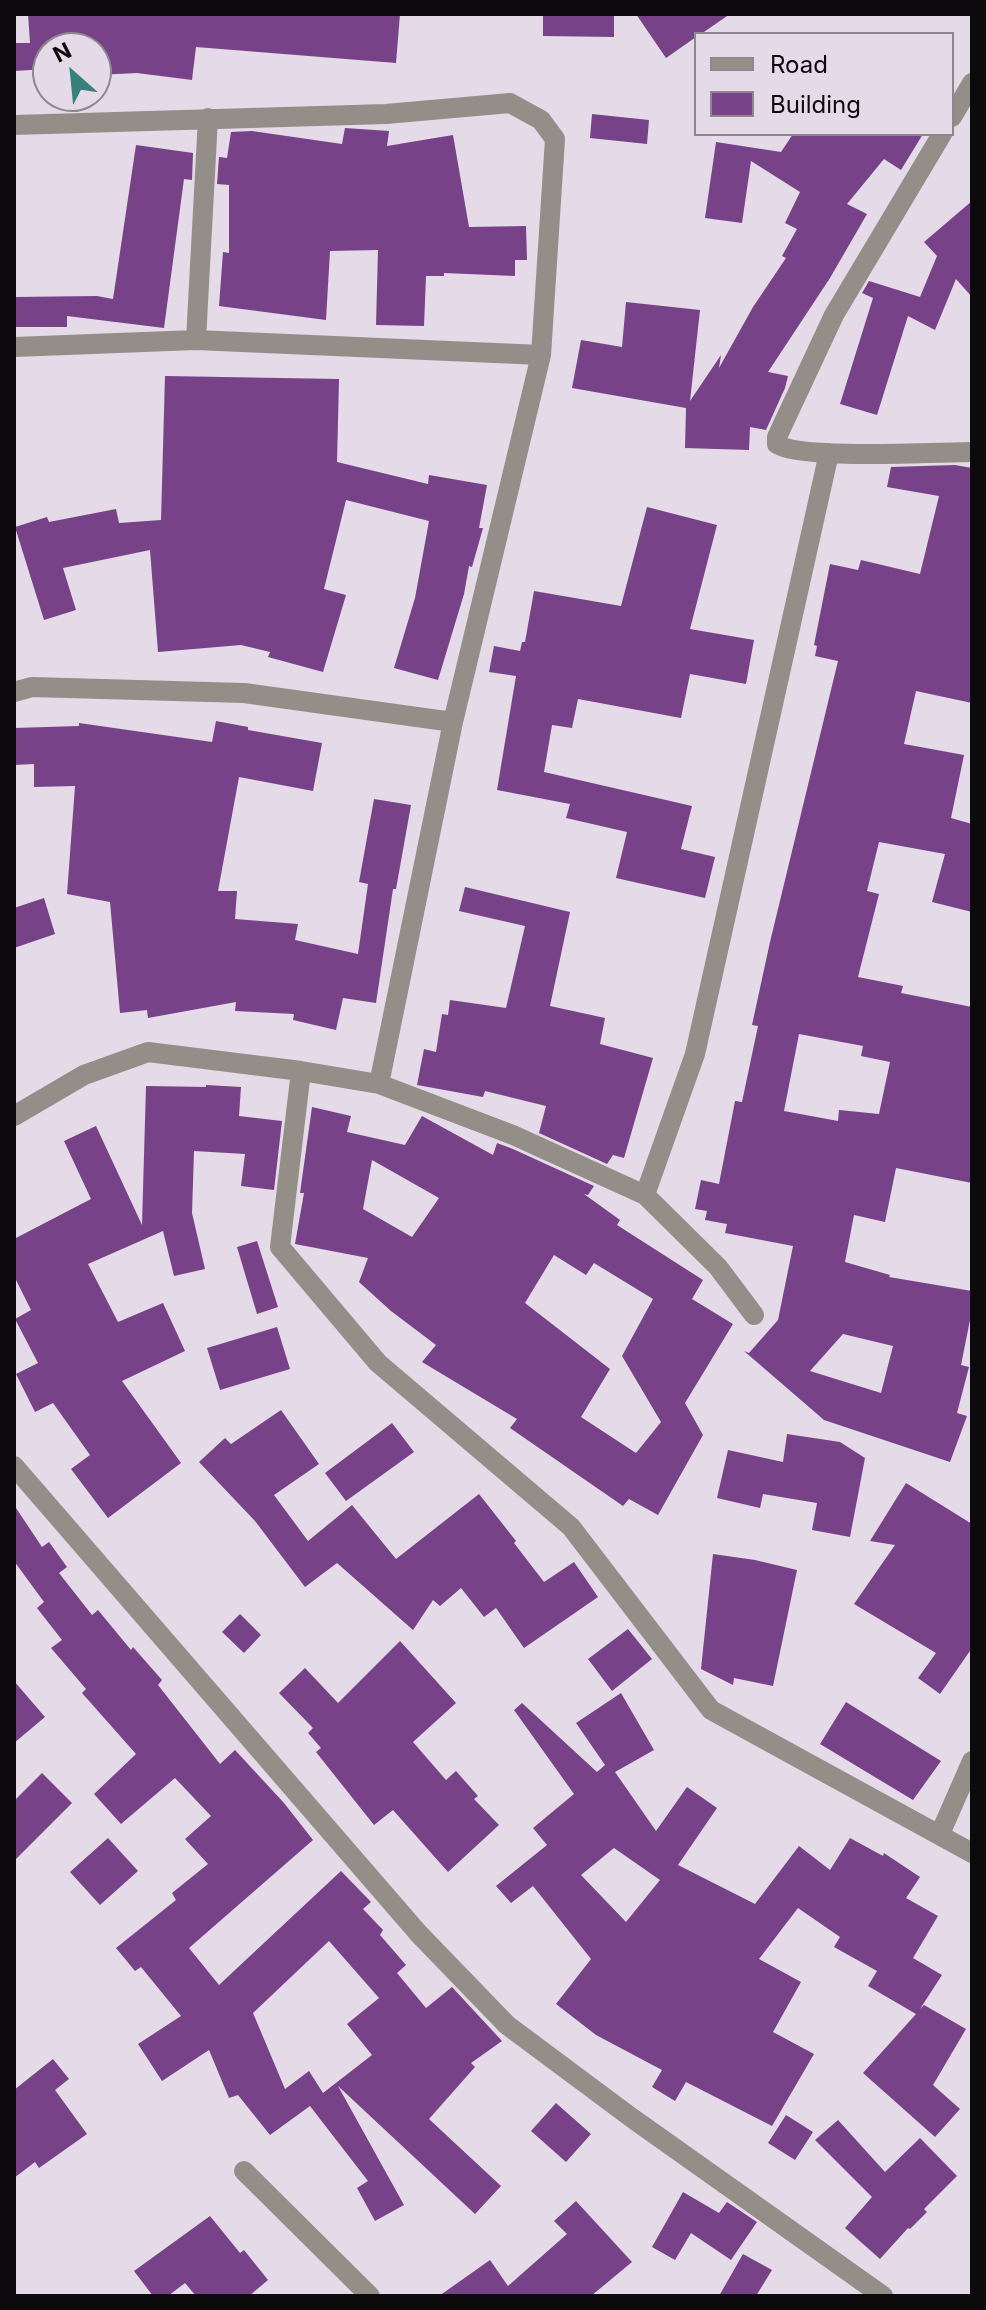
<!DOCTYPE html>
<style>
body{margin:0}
#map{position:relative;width:986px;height:2310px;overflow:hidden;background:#e4dae8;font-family:Inter,sans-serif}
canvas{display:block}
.frame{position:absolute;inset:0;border:16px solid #0d0a0e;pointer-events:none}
.legend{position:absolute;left:694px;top:32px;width:260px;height:104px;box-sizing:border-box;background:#e4dae8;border:2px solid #8e8791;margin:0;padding:10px 14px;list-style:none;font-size:24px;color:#0d0a0e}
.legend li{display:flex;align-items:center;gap:16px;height:40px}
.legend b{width:40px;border:2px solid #8e8791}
.north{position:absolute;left:32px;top:32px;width:80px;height:80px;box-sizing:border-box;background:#e4dae8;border:2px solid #8e8791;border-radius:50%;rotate:333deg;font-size:22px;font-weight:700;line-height:32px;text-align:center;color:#0d0a0e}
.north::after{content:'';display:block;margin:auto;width:28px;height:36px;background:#38807c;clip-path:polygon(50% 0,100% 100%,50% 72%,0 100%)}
</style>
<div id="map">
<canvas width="986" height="2310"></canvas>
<div class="frame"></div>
<ul class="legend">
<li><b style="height:10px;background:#948e89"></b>Road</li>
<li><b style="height:22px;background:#784288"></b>Building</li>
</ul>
<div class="north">N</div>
</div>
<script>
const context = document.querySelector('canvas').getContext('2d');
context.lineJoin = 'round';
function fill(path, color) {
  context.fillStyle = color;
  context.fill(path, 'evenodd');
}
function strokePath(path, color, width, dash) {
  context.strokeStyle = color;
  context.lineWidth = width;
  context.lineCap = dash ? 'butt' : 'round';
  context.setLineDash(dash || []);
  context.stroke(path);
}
const building = new Path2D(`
 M28 14H400L396 63 196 47 192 80 137 73 96 75V48H48V69L14 71V43H30Z
 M543 14H614V37L543 36Z
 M636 14H730L701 34H696V37L666 58Z
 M592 114 649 120 647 144 590 138Z
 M345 128 389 131 387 146 453 135 469 227 526 226 527 260H515V276L444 273V276H426L424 326 376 325 378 250 330 251 326 320 219 306 223 252 229 253V185L217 184 219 157 227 158 231 132 252 131 342 144Z
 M793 134H923L901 170 884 159 847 204 867 214 830 278 768 372 788 376 785 388 766 430 750 427 749 450 685 448 686 408 572 388 581 340 622 347 626 302 700 310 690 401 721 355 719 368 753 307 786 258 782 256 797 229 785 223 800 192 751 161 742 223 705 218 716 142 781 152Z
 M136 145 193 153 192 180 184 179 164 328 67 316V327H14V297L97 296 113 299Z
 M972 201V297L956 279 935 330 908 316 877 415 840 404 873 298 862 293 869 281 920 297 937 256 924 242Z
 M165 376 339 379 337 462 428 484 429 475 487 485 479 528H483L472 567 469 566 464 594 438 680 394 668 415 598 429 521 346 500 324 589 346 595 323 672 268 657 270 652 241 645 158 652 150 550 63 568 76 610 44 620 15 527 47 517 49 522 116 509 119 523 161 520Z
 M955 465 972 468V703L916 691 904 744 964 755 951 818 972 824V912L932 902 945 854 879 842 867 891 879 894 858 977 903 986 901 993 972 1007V1183L896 1168 885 1222 854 1215 845 1262 890 1275 889 1277 972 1291V1310L961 1365 969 1367 957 1413 967 1416 950 1462 824 1420 744 1351 749 1353 778 1320 793 1246 725 1233 727 1224 705 1220 707 1211 695 1209 701 1180 719 1184 735 1101 742 1102 758 1026 752 1025 770 942 838 661 815 656 817 646 814 645 830 564 858 570 861 560 920 574 939 496 887 487 891 467ZM799 1034 863 1046 861 1056 890 1062 879 1114 839 1110 838 1121 784 1111ZM843 1334 893 1346 881 1393 810 1371Z
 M647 507 717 525 690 629 754 640 746 684 690 674 681 718 578 699 572 728 552 725 544 772 692 806 681 849 715 857 705 898 616 878 627 832 566 818 570 804 497 790 516 676 489 672 494 646 520 651 522 642H525L534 591 621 606Z
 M216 721 248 727V730L322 743 313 791 239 777 218 891H237L235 919 298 924 295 940 358 954 368 884 359 882 374 799 411 805 396 889H393L376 1003 343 998 336 1030 293 1020 294 1014 235 1011 236 1002 148 1018 147 1010 120 1013 110 902 67 894 75 786 34 787V764L14 765V728L79 726V723L212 742Z
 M465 887 570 912 550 1006 605 1018 600 1044 653 1058 624 1158 613 1155 607 1164 539 1133 546 1106 485 1091 483 1097 417 1085 424 1049 436 1052 442 1014 448 1015 450 1000 506 1008 525 926 459 911Z
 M44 898 55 934 14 948V908Z
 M206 1085 241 1087 239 1116 282 1121 274 1190 241 1186 245 1154 194 1151 192 1213 205 1269 174 1276 163 1231 88 1264 118 1322 163 1303 185 1351 122 1381 181 1463 108 1518 71 1469 90 1455 53 1403 35 1412 16 1374 38 1363 15 1319 31 1310 14 1276V1239L91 1199 64 1141 96 1126 142 1225 146 1086 206 1087Z
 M312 1107 351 1116 347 1132 405 1145 422 1116 493 1155 497 1143 513 1149 594 1186 588 1195 584 1194 620 1220 617 1225 703 1280 692 1299 733 1324 685 1403 703 1435 658 1515 629 1499 623 1506 510 1428 517 1419 422 1362 436 1345 391 1311 359 1282 368 1258 295 1244 304 1193H300ZM372 1160 439 1198 412 1237 363 1209ZM554 1255 586 1275 594 1263 653 1299 622 1356 661 1422 636 1453 581 1417 610 1369 525 1303Z
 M257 1241 278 1307 257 1314 237 1247Z
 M277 1327 290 1369 220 1390 207 1348Z
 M281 1410 319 1464 274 1495 308 1541 352 1505 396 1559 479 1494 516 1541 514 1543 544 1582 574 1562 598 1597 524 1648 496 1608 484 1617 461 1588 440 1606 433 1600 413 1630 337 1563 305 1587 255 1521 199 1462 225 1438 231 1444Z
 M392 1423 414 1452 346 1501 325 1473Z
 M787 1434 840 1442 865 1458 850 1537 812 1530 817 1503 763 1494 760 1508 717 1498 728 1450 783 1462Z
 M906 1483 972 1524V1648L940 1694 918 1678 936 1653 854 1604 895 1545 870 1541Z
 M14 1505 42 1547 49 1542 67 1567 59 1573 92 1615 98 1610 131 1650 133 1647 162 1680 158 1685 220 1764 235 1750 284 1803 313 1840 189 1948 219 1985 341 1871 371 1902 363 1909 383 1930 380 1935 406 1965 397 1973 426 2008 452 1987 502 2041 471 2063 475 2067 429 2119 501 2186 475 2214 338 2086 404 2205 375 2221 357 2188 368 2181 310 2106 270 2135 238 2095 229 2098 209 2050 162 2081 138 2044 181 2016 141 1967 135 1971 116 1948 176 1900 172 1893 208 1864 185 1839 211 1816 175 1778 121 1824 94 1794 136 1754 82 1693 86 1689 51 1648 62 1640 37 1608 44 1602 14 1561ZM329 1941 379 1998 347 2024 372 2055 323 2093 309 2071 285 2089 253 2013Z
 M713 1554 755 1560 797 1570 773 1686 734 1678 733 1685 701 1669Z
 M240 1614 261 1635 244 1653 222 1632Z
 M628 1629 652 1659 612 1691 588 1659Z
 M400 1641 456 1703 413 1742 446 1780 456 1771 478 1796 474 1799 499 1825 448 1872 393 1810 374 1825 316 1752 321 1748 308 1733 313 1728 279 1693 305 1668 338 1703Z
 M14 1681 45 1717 14 1743Z
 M621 1693 654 1750 615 1772 656 1831 687 1787 717 1808 678 1865 755 1904 799 1846 830 1870 850 1838 883 1856 884 1853 920 1877 906 1898 938 1916 913 1958 942 1975 920 2009 924 2005 966 2029 933 2085 960 2109 935 2137 863 2073 916 2014 868 1986 877 1971 834 1947 840 1937 798 1908 759 1959 801 1982 773 2032 814 2054 772 2126 686 2082 675 2101 652 2087 662 2070 596 2035 556 2004 591 1959 533 1886 511 1903 496 1886 547 1845 533 1828 574 1794 514 1710 522 1703 597 1772 605 1765 576 1723ZM614 1848 660 1880 626 1922 581 1875Z
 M846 1702 941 1761 913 1800 820 1744Z
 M42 1773 72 1803 14 1861V1801Z
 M108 1838 138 1871 100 1905 70 1872Z
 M53 2059 69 2079 55 2090 87 2134 39 2168 35 2162 14 2178V2090Z
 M556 2103 591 2134 566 2162 531 2131Z
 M786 2115 813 2132 795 2160 768 2143Z
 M838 2120 885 2172 920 2138 957 2176 924 2209 927 2212 910 2229 908 2228 880 2259 845 2228 872 2197 815 2140Z
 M683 2192 719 2213 727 2202 757 2222 731 2260 691 2233 675 2260 652 2247Z
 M576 2201 632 2262 591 2296H439L490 2260 508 2286 567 2234 554 2221Z
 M210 2216 240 2253 244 2250 268 2280 249 2296H196L185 2283 168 2296H153L134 2271Z
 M743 2254 772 2270 756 2296H719Z`);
const minor = new Path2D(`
 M952 117 972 83
 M14 125 386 114 510 103 541 120 555 139 541 355 453 722 379 1084
 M942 134 834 315 777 437V444C799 460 937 452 972 452
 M196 340 208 118
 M14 347 196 340 541 355
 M14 692 32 687 244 693 453 722
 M301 1071 280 1247 378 1363 571 1527 711 1710 972 1853
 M14 1116 84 1075 148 1052 301 1071 379 1084 513 1135 645 1195
 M754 1315 718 1267 645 1195 695 1054 829 453
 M14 1466 419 1934 507 2025 632 2118 883 2296
 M940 1834 972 1761
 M244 2171 370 2296`);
fill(building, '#784288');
strokePath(minor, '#948e89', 20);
</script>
